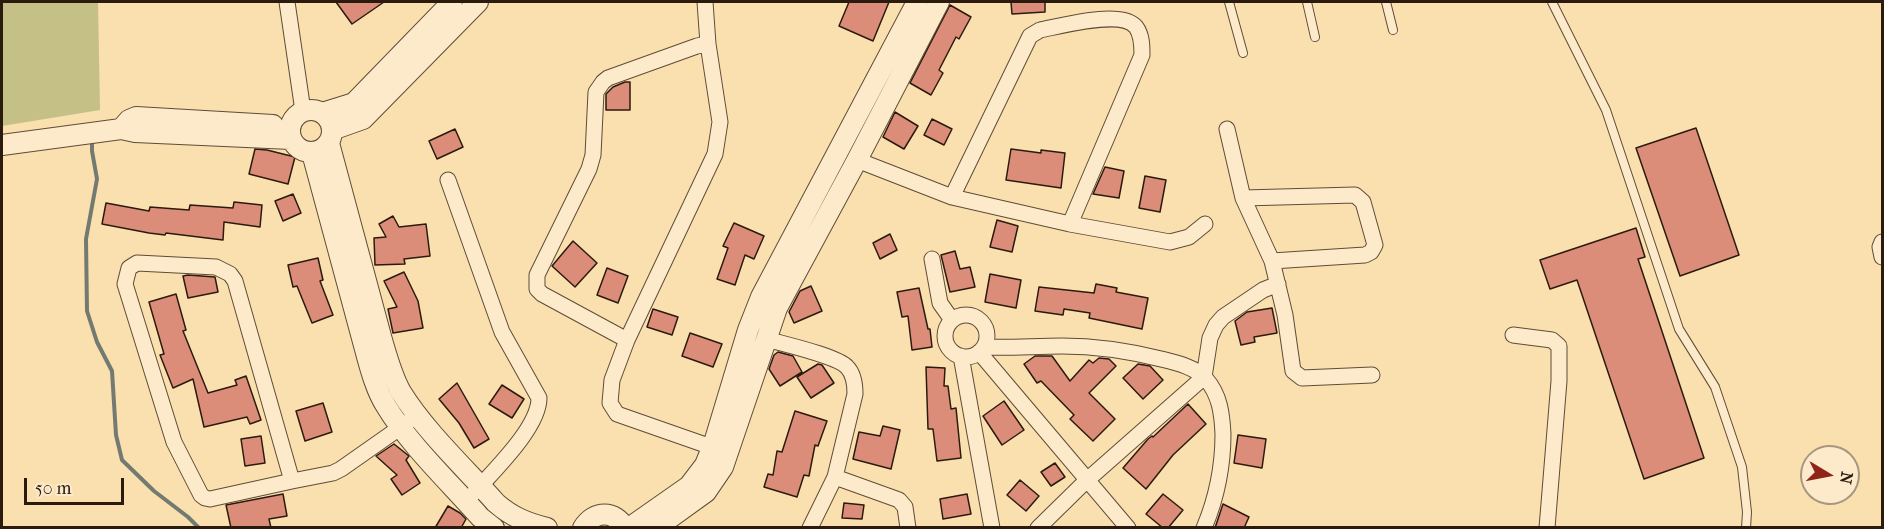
<!DOCTYPE html>
<style>
body{margin:0}
#map{position:relative;width:1884px;height:529px;overflow:hidden;background:#fadfaf;font-family:"IM FELL French Canon",serif}
canvas{display:block}
.frame{position:absolute;inset:0;border:3px solid #2b1b0e;pointer-events:none}
.north{position:absolute;left:1800px;top:445px;width:60px;height:60px;box-sizing:border-box;background:#fceacb;border:2px solid #a8977f;border-radius:50%;rotate:100deg;font-size:16px;font-weight:700;line-height:24px;text-align:center;color:#2b1b0e}
.north::after{content:'';display:block;margin:auto;width:21px;height:27px;background:#8f2418;clip-path:polygon(50% 0,100% 100%,50% 72%,0 100%)}
.scale{position:absolute;left:24px;top:478px;width:100px;height:27px;box-sizing:border-box;border:3px solid #2b1b0e;border-top:0;padding-left:8px;font-size:18px;line-height:21px;white-space:nowrap;color:#2b1b0e;-webkit-text-stroke:4px #fceacb;paint-order:stroke}
</style>
<div id="map">
<canvas width="1884" height="529"></canvas>
<div class="frame"></div>
<div class="north">N</div>
<div class="scale">50 m</div>
</div>
<script>
const context = document.querySelector('canvas').getContext('2d');
context.lineJoin = 'round';
function fill(path, color) {
  context.fillStyle = color;
  context.fill(path, 'evenodd');
}
function strokePath(path, color, width, dash) {
  context.strokeStyle = color;
  context.lineWidth = width;
  context.lineCap = dash ? 'butt' : 'round';
  context.setLineDash(dash || []);
  context.stroke(path);
}
const green = new Path2D(`
 M2 2H98L100 110 2 126Z`);
const stream = new Path2D(`
 M92 138V151L97 179 86 239 87 311 97 342 112 371 116 435 122 460 154 491 188 517 199 528`);
const building = new Path2D(`
 M336 2H384L352 24Z
 M849 2H889L873 41 839 26Z
 M1011 2H1045V12L1012 14Z
 M950 5 971 17 959 39 956 37 939 70 943 73 931 95 910 83Z
 M625 82H630V110H606V94L613 87Z
 M895 112 918 126 904 149 883 137Z
 M932 119 952 129 944 145 924 135Z
 M1696 128 1739 255 1680 276 1636 148Z
 M455 129 463 147 437 159 429 141Z
 M255 149 267 150 295 157 288 184 249 174Z
 M1011 149 1041 153V150L1065 153 1061 188 1006 180Z
 M1105 167 1124 171 1119 198 1093 194Z
 M1145 176 1166 180 1160 212 1139 208Z
 M293 194 301 213 283 221 275 201Z
 M234 202 262 205 260 227 224 222 223 240 166 233 165 235 149 233 102 224 106 203 149 211 150 207 189 210 190 205 233 208Z
 M393 216 399 227 426 224 430 256 404 259 405 264 375 265 374 238 386 237 379 224Z
 M997 220 1018 226 1012 252 990 247Z
 M734 223 764 236 754 259 745 255 735 285 717 279 728 248 723 246Z
 M1636 228 1645 257 1638 259 1704 458 1644 479 1577 280 1550 289 1540 260Z
 M890 234 897 250 880 259 873 243Z
 M573 241 597 263 575 287 552 266Z
 M955 251 960 269 970 267 975 287 950 292 941 255Z
 M318 258 323 280 320 281 333 315 312 323 297 286 293 287 288 265Z
 M607 268 628 276 618 303 597 295Z
 M404 272 418 301 423 328 393 333 388 309 397 307 384 281Z
 M990 274 1021 280 1016 308 985 302Z
 M188 275 215 277 218 292 188 298 183 276Z
 M1096 284 1117 288 1116 292 1148 298 1142 329 1089 318 1090 313 1064 309 1063 315 1035 311 1039 287 1094 293Z
 M811 286 822 311 794 323 789 312 800 291Z
 M919 288 928 329H930L932 347 912 350 908 316 902 317 897 292Z
 M176 294 186 330 183 331 208 393 237 385 235 380 246 376 261 420 250 424 247 417 204 427 193 379 173 388 160 355 164 354 149 302Z
 M1272 308 1277 333 1254 337 1255 342 1241 345 1235 321 1247 312Z
 M653 309 678 317 672 335 647 327Z
 M690 333 722 344 713 367 682 356Z
 M778 352 793 356 802 372 780 386 769 369 774 355Z
 M1035 356H1052L1070 381 1089 360 1093 363 1099 358 1109 359 1116 366 1089 393 1115 419 1093 441 1070 419 1074 415 1041 381 1037 383 1024 364Z
 M818 364 822 365 834 383 811 398 797 377Z
 M1138 364 1150 366 1163 380 1143 399 1123 378Z
 M926 367 945 368 944 386H948L951 409 956 408 961 458 937 461 933 429H928Z
 M457 383 489 439 474 448 459 423 439 399Z
 M502 385 524 399 512 418 489 404Z
 M1004 401 1024 430 1002 445 983 416Z
 M323 403 332 432 305 441 296 411Z
 M1188 404 1206 424 1173 455 1146 489 1123 468 1148 439 1152 436 1153 437Z
 M795 411 827 421 818 446 815 445 809 476 804 475 797 497 764 487 768 474 773 475 777 451 782 452Z
 M883 426 900 430 891 469 853 459 859 432 880 436Z
 M1238 435 1266 439 1262 468 1234 463Z
 M261 436 265 463 245 466 241 439Z
 M394 444 409 456 406 460 420 483 402 495 391 479 397 475 376 456Z
 M1055 463 1065 477 1051 486 1041 472Z
 M1020 480 1039 496 1026 511 1007 495Z
 M283 494 287 516 269 519 271 528H231L226 505Z
 M967 494 971 514 943 519 940 499Z
 M1163 494 1183 510 1168 528H1163L1146 514Z
 M844 503 864 505 862 519 842 518Z
 M1223 504 1249 517 1244 528H1215Z
 M448 506 460 513 466 519 461 528H435Z`);
const service = new Path2D(`
 M1229 2 1243 53
 M1307 2 1315 37
 M1386 2 1393 30
 M1552 2 1606 110 1679 329 1715 387 1742 467 1747 512 1746 528`);
const minor = new Path2D(`
 M287 2 303 111
 M705 2 708 44 720 122 715 154 627 340 612 380 610 403 617 414 720 450
 M1227 129 1243 198 1272 261 1285 315 1293 371 1302 378 1372 375
 M857 160 952 197 1070 224 1170 242 1189 237 1205 224
 M448 180 502 332 539 398C539 428 493 471 474 493
 M952 197 1030 36 1040 30C1061 26 1122 9 1136 27 1142 35 1142 46 1142 55L1070 224
 M1243 198 1355 195 1363 202 1375 245 1371 252 1365 255 1272 261
 M1882 242 1880 247 1882 257
 M932 259 940 303 952 320
 M137 263 216 267 230 274 235 281 292 481 210 499 205 498 201 495 174 442 125 284 129 268Z
 M945 336a21 21 0 1 1 42 0a21 21 0 1 1-42 0Z
 M1513 335 1552 340 1559 346V381L1547 528
 M766 339C783 344 837 356 847 367 854 374 855 384 855 394L835 477 810 528
 M627 340 542 294 537 289V275L589 169 593 155 596 92 603 82 608 78 697 46 708 44
 M984 347C1010 348 1036 346 1062 346 1095 346 1129 351 1161 359 1177 363 1195 367 1206 379 1220 395 1222 414 1223 434 1223 467 1217 497 1204 528
 M979 352 1128 528
 M961 356 992 528
 M835 477 899 500 905 507 908 528
 M292 481 333 473 341 469 408 422
 M1038 528 1086 481 1204 377 1210 338 1216 325 1223 317 1263 290 1278 284`);
const tertiary = new Path2D(`
 M290 131a21 21 0 1 1 42 0a21 21 0 1 1-42 0Z
 M322 113 354 103 452 2
 M121 129 129 120 136 117 273 125
 M332 130 363 119 478 2
 M329 143 382 340C387 357 392 376 401 392 425 431 465 468 496 503 512 517 527 523 547 528
 M2 145 121 129 135 132 291 139
 M312 153 366 353C371 371 376 390 386 406 409 444 450 483 480 517L494 528
 M583 528C594 510 615 510 625 528
 M629 528 689 486 705 465 714 443 748 330 761 297 917 2
 M656 528 706 492 723 467 777 308 857 160 939 2`);
fill(green, '#c4c086');
strokePath(stream, '#727a72', 4);
fill(building, '#db8d79');
strokePath(building, '#2b1b0e', 1.5);
strokePath(service, '#5f4c36', 10);
strokePath(minor, '#5f4c36', 17);
strokePath(tertiary, '#5f4c36', 22);
strokePath(service, '#fceacb', 8);
strokePath(minor, '#fceacb', 15);
strokePath(tertiary, '#fceacb', 20);
</script>
